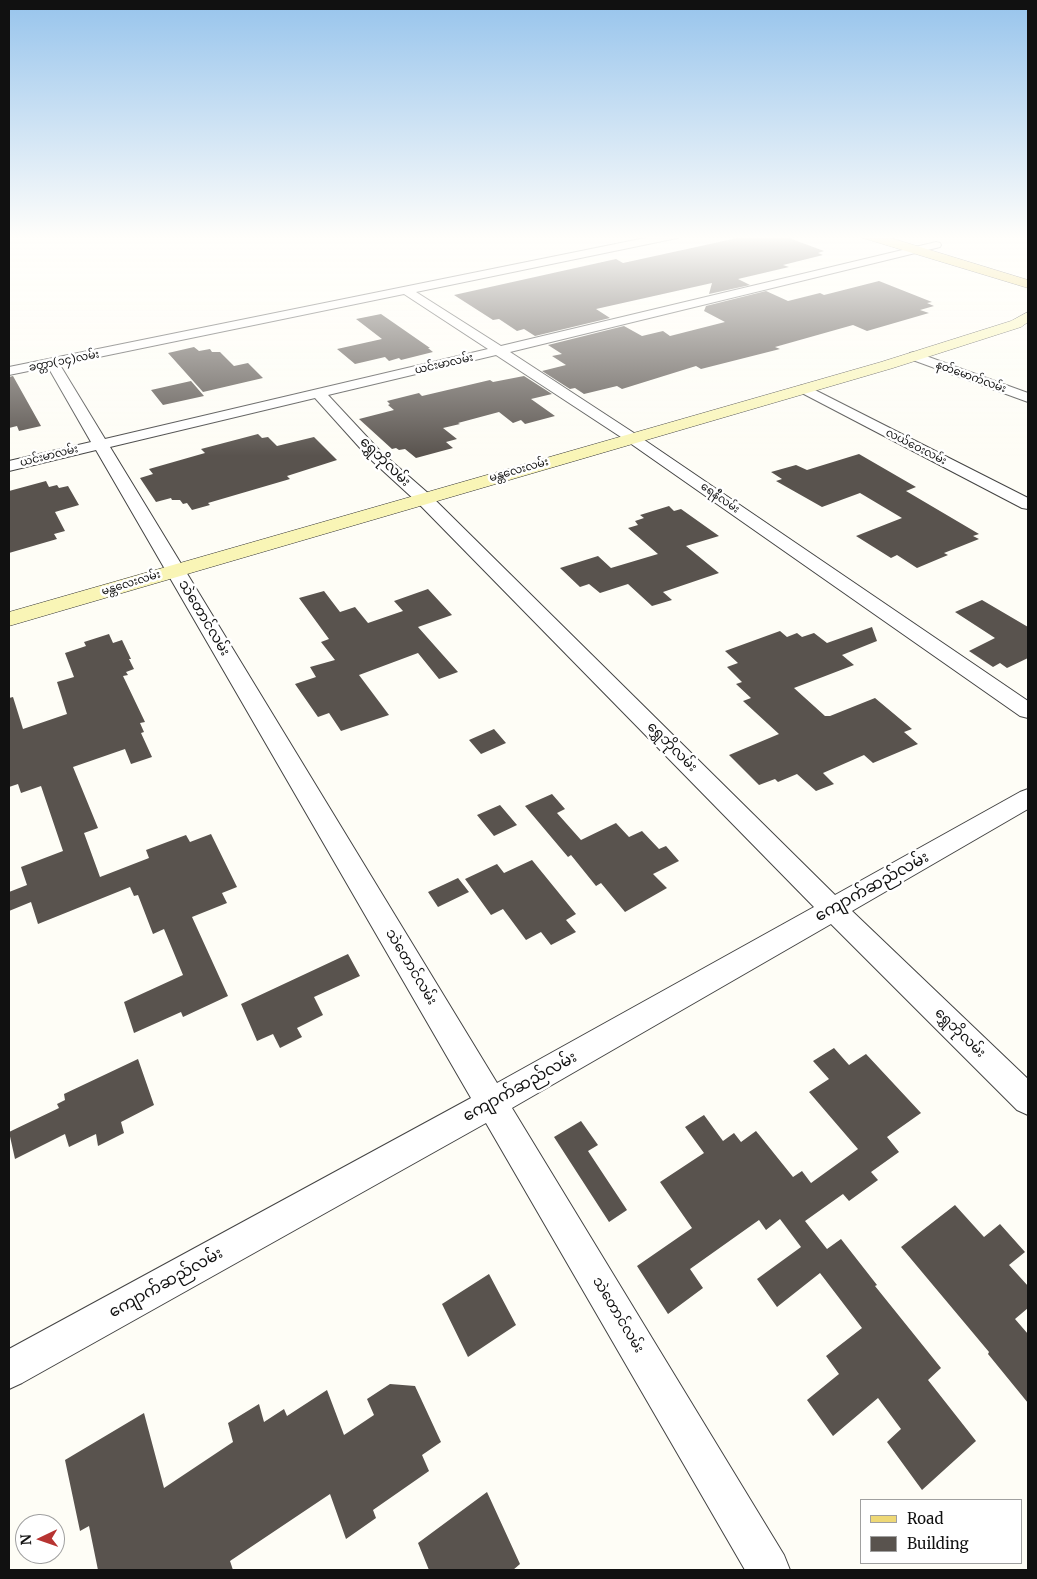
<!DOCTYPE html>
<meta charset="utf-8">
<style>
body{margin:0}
#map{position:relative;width:1037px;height:1579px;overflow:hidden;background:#fefdf6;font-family:Merriweather,serif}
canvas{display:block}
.frame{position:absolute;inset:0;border:10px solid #111;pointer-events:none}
.legend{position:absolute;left:860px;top:1499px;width:162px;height:65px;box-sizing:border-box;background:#fff;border:1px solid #a0a0a0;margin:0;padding:6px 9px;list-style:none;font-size:15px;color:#111}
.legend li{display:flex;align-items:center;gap:10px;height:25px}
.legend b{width:25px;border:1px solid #a0a0a0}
.north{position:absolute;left:15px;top:1514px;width:50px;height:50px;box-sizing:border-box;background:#fff;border:1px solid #a0a0a0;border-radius:50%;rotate:267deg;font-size:14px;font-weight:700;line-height:20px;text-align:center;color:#111}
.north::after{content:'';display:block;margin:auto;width:18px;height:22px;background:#b73432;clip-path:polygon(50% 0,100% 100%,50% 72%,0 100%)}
</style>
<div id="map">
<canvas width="1037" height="1579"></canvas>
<div class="frame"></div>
<ul class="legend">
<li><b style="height:6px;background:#eed876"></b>Road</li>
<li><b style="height:14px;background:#59534e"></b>Building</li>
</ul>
<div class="north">N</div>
</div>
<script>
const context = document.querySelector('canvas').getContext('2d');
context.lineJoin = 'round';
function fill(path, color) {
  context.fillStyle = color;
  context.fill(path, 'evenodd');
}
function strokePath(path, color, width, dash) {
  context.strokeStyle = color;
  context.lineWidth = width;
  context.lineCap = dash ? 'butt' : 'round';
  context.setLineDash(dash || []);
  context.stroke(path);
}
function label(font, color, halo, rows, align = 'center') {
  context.font = font + ' Merriweather,"Noto Sans Myanmar",serif';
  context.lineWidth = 5;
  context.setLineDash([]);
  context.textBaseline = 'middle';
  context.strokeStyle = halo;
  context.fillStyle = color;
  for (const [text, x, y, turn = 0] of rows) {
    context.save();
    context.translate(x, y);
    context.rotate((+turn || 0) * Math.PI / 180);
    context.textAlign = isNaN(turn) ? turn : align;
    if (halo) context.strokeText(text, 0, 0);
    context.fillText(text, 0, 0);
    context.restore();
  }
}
const building = new Path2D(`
 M751 235H781L824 251 818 253 823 255 783 265 789 267 738 279 750 285 709 294 712 283 596 309 610 318 535 336 524 329 517 331 499 319 493 320 454 295 616 259 623 263Z
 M879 281 932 302 927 303 934 306 920 310 929 313 867 331 853 325 775 347 780 349 701 369 696 366 622 389 617 386 584 394 575 388 570 389 542 371 566 365 552 356 562 354 548 345 624 326 642 336 663 331 670 336 725 322 704 311 706 306 766 291 788 301 820 293 824 295Z
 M381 314 430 348H428L433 352 401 360 399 358 389 361 385 357 355 364 337 349 382 339 356 319Z
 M194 347 199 351 210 349 212 352H220L234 366 248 363 263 378 203 392 168 353Z
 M13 376 41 426 19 431 17 426 9 428V377Z
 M524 376 552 394 531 399 555 416 525 424 521 420 513 423 499 412 458 423 460 424 443 428 457 439 446 442 453 448 416 458 405 449 399 450 396 448 392 449 359 419 394 410 388 405 390 404 387 401 419 393 422 396 490 380 493 382Z
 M191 381 204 396 163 405 151 390Z
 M258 434 262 438 268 437 277 446 314 437 337 460 287 476 290 479 208 503 210 505 192 510 187 503 183 504 180 500H172L171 498 156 502 140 478 153 474 149 469 205 453 201 449Z
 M859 454 916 487 906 491 979 534 973 536 979 539 944 553 948 555 917 568 897 555 891 558 856 536 902 518 860 493 822 507 776 481 782 479 771 472 796 465 807 470Z
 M46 481 49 487 57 485 59 488 68 486 79 505 55 512 65 531 54 534 57 539 9 553V491Z
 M669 506 674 511 681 509 719 536 686 546 719 573 663 592 672 600 652 606 628 584 600 593 589 584 580 587 560 568 598 556 611 568 658 554 628 528 638 525 635 521 644 518 640 515Z
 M428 589 452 615 418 627 458 672 439 679 418 653 359 675 389 715 341 731 329 713 318 717 295 684 316 677 310 667 335 660 321 642 329 639 299 598 324 591 340 612 355 607 368 623 403 611 394 601Z
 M982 600 1028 627V658L1007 668 1000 663 993 667 969 651 995 638 955 612Z
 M872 627 877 641 842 655 854 665 794 688 825 716H830L875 698 912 729 904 732 918 744 873 763 864 755 823 773 834 784 816 791 797 774 778 782 775 779 759 785 729 755 779 734 743 701 751 698 736 684 742 682 727 667 738 663 725 651 780 631 787 637 797 633 802 637 814 633 827 643Z
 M109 634 113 643 122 640 131 659H129L134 669 126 672 128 675 123 676 145 722 140 723 144 732 141 733 152 757 131 764 125 749 73 767 98 828 84 833 100 877 149 858 146 850 186 835 190 842 211 834 237 887 222 893 227 903 192 917 228 996 183 1017 181 1012 134 1033 124 1002 183 975 164 929 153 934 138 895 134 896 130 887 38 924 31 902 9 911V892L27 885 21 867 63 851 41 786 21 793 18 784 9 787V698L13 697 23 729 67 714 57 682 74 677 65 653 86 646 84 642Z
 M494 729 506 743 481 754 469 740Z
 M552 794 565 809 557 813 581 840 616 823 629 837 642 831 659 849 666 846 679 861 653 874 667 888 625 912 601 883 596 886 571 855 568 857 525 806Z
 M500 805 517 825 494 836 477 815Z
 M532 860 576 914 566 920 576 932 551 945 541 932 526 940 503 909 491 915 465 879 497 864 504 873Z
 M458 878 469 892 438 907 428 892Z
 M348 954 360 976 314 997 323 1015 297 1028 302 1037 280 1048 273 1034 257 1041 241 1004Z
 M834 1048 849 1065 866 1054 921 1113 887 1137 899 1152 871 1172 878 1180 849 1201 843 1194 805 1221 827 1249 841 1239 877 1285 875 1286 941 1368 928 1380 976 1441 922 1490 887 1442 901 1429 878 1398 833 1436 807 1400 839 1374 826 1356 862 1328 820 1273 777 1307 757 1279 801 1247 780 1219 766 1230 759 1220 690 1269 703 1288 668 1314 637 1266 692 1228 660 1182 704 1153 685 1127 704 1115 723 1141 734 1133 741 1142 756 1131 793 1177 802 1171 811 1183 858 1149 809 1092 829 1079 813 1061Z
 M138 1059 154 1105 121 1122 124 1133 98 1146 96 1134 69 1147 65 1134 15 1159 9 1132 59 1108 57 1104 65 1100 64 1094Z
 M581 1121 598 1145 588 1151 627 1210 609 1222 554 1137Z
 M955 1205 984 1237 1000 1224 1025 1252 1009 1265 1028 1286V1308L1015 1319 1028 1334V1403L988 1354 989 1352 901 1247Z
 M489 1274 516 1325 468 1357 442 1304Z
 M390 1384 415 1386 441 1442 422 1455 429 1471 373 1510 376 1518 346 1539 330 1494 230 1561 233 1570H98L89 1526 80 1531 65 1460 144 1413 164 1488 233 1442 228 1423 259 1404 264 1422 284 1409 287 1416 327 1390 344 1435 374 1415 367 1399Z
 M487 1492 520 1564 513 1570H429L418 1543Z`);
const street = new Path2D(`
 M660 235H682L677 238 416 292 501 346 936 242 940 243 941 245 940 247 510 352 637 435 1028 701V718L1020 716 627 441 496 355 328 395 381 452 429 494 835 895 1020 792 1028 789V809L852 911 1028 1079V1115L1017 1110 831 924 512 1108 784 1555 790 1570H745L486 1123 22 1383 9 1389V1349L471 1098 96 450 9 471V461L91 442 48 367 9 375V367ZM404 294 488 349 105 439 60 365ZM315 398 369 458 417 502 814 907 497 1083 110 447Z
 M915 352 1028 393V402L910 359 908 356 910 353Z
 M805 385 1028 498V509L1022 508 800 392 798 389 800 386Z`);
const secondary = new Path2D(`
 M1028 312V322L1021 327 893 368 9 626V612L881 362 1011 321Z`);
const primary = new Path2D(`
 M861 235H881L1028 280V288L863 238Z`);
const farStreetnames = [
 ["ခတ္တာ(၁၄)လမ်း",64,361,-11],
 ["ယင်းမာလမ်း",444,364,-13],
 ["နတ်မောက်လမ်း",971,377,20],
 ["လယ်ဝေးလမ်း",916,447,27],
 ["ယင်းမာလမ်း",49,456,-14],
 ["မန္တလေးလမ်း",519,470,-16],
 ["ရေနီလမ်း",720,498,35],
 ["မန္တလေးလမ်း",131,583,-17]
];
const streetNames = [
 ["ရွှေဘိုလမ်း",385,462,44],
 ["သဲတောင်လမ်း",204,618,59],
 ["ရွှေဘိုလမ်း",672,747,45],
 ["သဲတောင်လမ်း",411,967,59],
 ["ရွှေဘိုလမ်း",960,1033,44],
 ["သဲတောင်လမ်း",618,1315,59]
];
const nearStreetnames = [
 ["ကျောက်ဆည်လမ်း",872,887,-29],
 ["ကျောက်ဆည်လမ်း",520,1087,-29],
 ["ကျောက်ဆည်လမ်း",166,1283,-29]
];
fill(building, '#59534e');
strokePath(street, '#444', 2);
strokePath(secondary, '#333', 1);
strokePath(primary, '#222', 1);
fill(street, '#fff');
fill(secondary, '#f9f5b6');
fill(primary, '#eed876');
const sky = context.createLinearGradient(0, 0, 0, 456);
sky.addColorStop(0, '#97c4ec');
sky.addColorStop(0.52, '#fffefb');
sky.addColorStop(1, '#fffefb00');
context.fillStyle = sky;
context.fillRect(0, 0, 1037, 456);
label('11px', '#111', '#fff', farStreetnames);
label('14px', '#111', '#fff', streetNames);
label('16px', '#111', '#fff', nearStreetnames);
</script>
